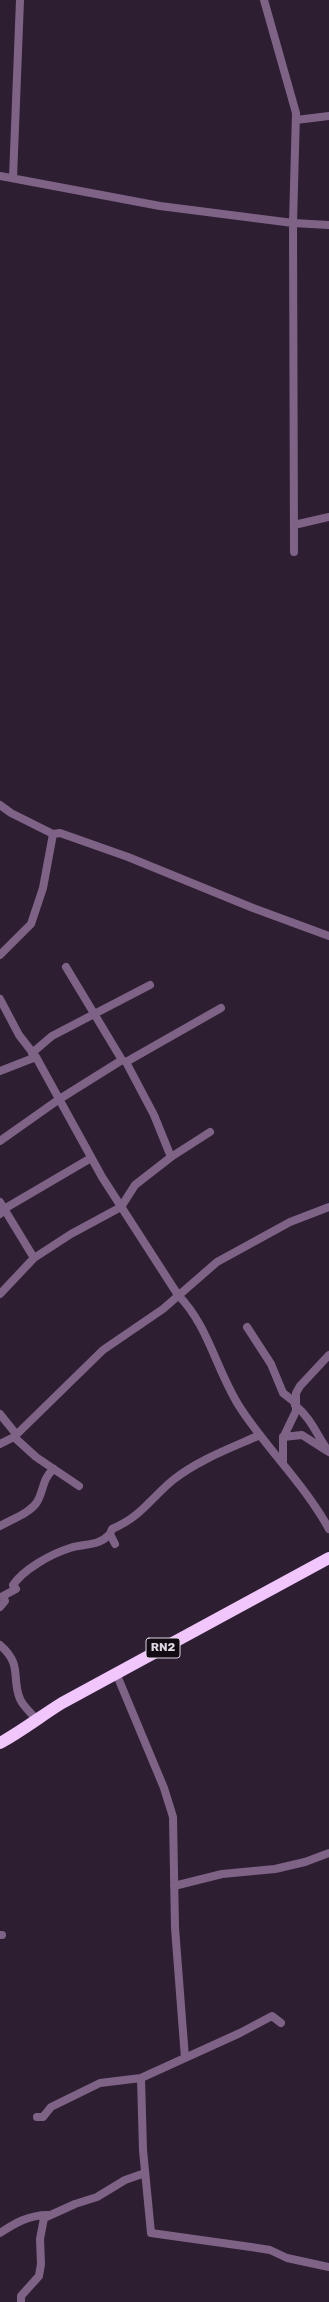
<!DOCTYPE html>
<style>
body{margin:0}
canvas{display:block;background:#2d1e32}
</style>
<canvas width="329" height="2302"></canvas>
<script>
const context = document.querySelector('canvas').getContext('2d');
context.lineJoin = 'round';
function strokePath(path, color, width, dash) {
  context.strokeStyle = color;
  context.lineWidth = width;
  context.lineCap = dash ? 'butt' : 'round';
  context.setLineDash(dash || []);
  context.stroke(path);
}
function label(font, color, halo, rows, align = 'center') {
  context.font = font + ' Rubik,sans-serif';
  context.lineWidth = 4;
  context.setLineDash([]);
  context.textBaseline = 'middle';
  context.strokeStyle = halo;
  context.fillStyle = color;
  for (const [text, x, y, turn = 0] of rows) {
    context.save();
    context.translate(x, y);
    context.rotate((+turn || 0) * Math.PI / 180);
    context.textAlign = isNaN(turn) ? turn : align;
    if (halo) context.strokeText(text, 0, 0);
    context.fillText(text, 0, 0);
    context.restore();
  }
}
const street = new Path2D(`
 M264 0 296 113 293 223 294 552
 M296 120 329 116
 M0 176 160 206 293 223 329 225
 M13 178 20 0
 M294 525 329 517
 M0 805 11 813 53 834 60 833 128 857 253 908 329 936
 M0 955 31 924 43 888 53 834
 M66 967 122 1060
 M0 999 19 1035 36 1057 102 1177 178 1295C209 1326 217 1373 241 1409 268 1450 305 1485 329 1529
 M32 1053 52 1036 150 985
 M126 1062 221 1008
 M0 1071 36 1057
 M0 1141 58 1100 122 1060 126 1062 154 1115 171 1157
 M0 1202 34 1258
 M0 1214 4 1209 91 1158
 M0 1294 34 1258 71 1234 121 1207 135 1185 171 1157 210 1132
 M247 1327 271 1364 283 1393 296 1403
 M295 1405C312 1419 317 1436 329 1452
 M0 1414 16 1434
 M14 1437 36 1457 79 1486
 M283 1437 302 1435 327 1451
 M0 1444 14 1437 103 1350 163 1309 217 1262 290 1222 329 1207
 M283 1463V1438L296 1411V1393L300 1386 329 1355
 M0 1526C12 1519 30 1513 37 1502 44 1491 42 1478 54 1469
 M115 1544 110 1534 112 1529C141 1517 150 1499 173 1480 198 1460 231 1448 260 1435
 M0 1607 5 1601 3 1596 16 1589 13 1585C24 1569 51 1554 70 1548 85 1543 98 1547 110 1534
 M0 1645C23 1665 11 1677 20 1699 23 1706 31 1713 36 1719
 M116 1673 164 1788 173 1817 175 1928 185 2058
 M174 1886 222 1874 275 1869 305 1862 329 1853
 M0 1935H2
 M281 2023 272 2016 240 2033 141 2078 143 2150 151 2233 251 2247 270 2250 287 2258 329 2267
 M37 2117H43L51 2107 100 2083 141 2078
 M0 2233C15 2223 29 2215 48 2215
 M21 2302V2296L39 2276 41 2264 40 2239 44 2218 75 2204 97 2197 125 2180 145 2173`);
const highway = new Path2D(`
 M0 1743C22 1731 41 1716 62 1703L329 1558`);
const shields = [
 [163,1648,34]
];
const shieldNames = [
 ["RN2",163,1648]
];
strokePath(street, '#7f6387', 8);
strokePath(highway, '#f0c6fc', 12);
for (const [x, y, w] of shields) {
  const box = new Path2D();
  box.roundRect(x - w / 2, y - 10, w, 20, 3);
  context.fillStyle = '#120b14';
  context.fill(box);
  strokePath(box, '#dfd5e2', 1);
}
label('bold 12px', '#dfd5e2', null, shieldNames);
</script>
